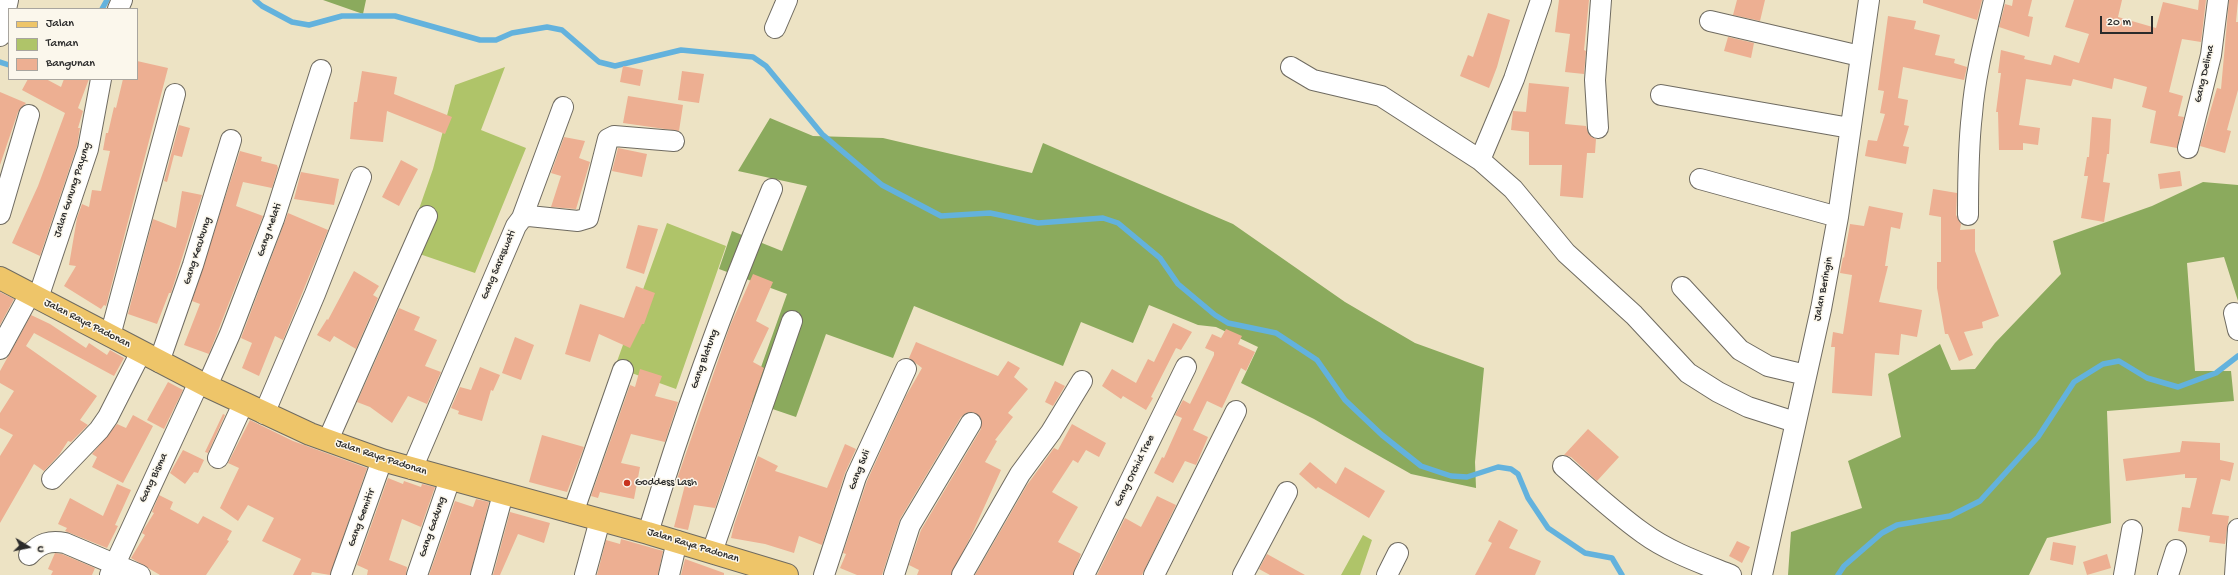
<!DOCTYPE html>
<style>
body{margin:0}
#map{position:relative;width:2238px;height:575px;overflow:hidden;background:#ede3c4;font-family:"Gochi Hand",sans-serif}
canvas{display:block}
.legend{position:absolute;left:8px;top:8px;width:130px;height:72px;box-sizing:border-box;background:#fbf7ec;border:1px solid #a8a59f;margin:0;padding:5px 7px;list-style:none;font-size:12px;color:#2b2b2b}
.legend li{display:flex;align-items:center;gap:8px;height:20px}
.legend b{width:20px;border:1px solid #a8a59f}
.north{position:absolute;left:8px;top:527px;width:40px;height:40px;-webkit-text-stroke:3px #fbf7ec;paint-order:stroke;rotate:100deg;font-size:11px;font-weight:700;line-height:16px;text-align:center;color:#2b2b2b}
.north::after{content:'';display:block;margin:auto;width:14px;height:18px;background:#2b2b2b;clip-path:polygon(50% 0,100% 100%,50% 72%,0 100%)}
.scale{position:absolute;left:2100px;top:16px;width:53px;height:18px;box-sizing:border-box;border:2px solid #2b2b2b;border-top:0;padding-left:5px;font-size:12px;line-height:14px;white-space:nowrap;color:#2b2b2b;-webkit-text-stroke:3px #fbf7ec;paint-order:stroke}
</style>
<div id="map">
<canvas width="2238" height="575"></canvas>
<ul class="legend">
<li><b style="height:5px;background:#eec569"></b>Jalan</li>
<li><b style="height:11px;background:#afc469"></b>Taman</li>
<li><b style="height:11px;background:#edaf92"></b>Bangunan</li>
</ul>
<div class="north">U</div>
<div class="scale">20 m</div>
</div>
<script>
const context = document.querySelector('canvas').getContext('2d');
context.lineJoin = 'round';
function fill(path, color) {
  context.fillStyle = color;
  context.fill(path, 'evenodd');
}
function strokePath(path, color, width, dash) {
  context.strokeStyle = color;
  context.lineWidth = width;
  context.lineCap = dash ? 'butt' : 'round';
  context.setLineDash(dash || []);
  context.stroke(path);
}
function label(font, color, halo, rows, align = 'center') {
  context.font = font + ' "Gochi Hand",sans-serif';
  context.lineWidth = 3;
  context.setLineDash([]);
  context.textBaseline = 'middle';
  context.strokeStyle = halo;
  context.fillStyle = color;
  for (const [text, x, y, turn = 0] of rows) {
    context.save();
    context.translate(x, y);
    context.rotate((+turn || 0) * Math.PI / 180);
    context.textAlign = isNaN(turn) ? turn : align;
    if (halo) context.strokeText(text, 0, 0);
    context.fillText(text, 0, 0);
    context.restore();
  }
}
const green = new Path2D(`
 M505 67 481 130 526 148 475 273 405 249 433 169 455 85Z
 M667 223 726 246 676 389 615 367Z
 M1363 535 1372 540 1360 575H1341Z`);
const forest = new Path2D(`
 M323 0H366L363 14Z
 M770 118 813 136 883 138 1032 173 1043 143 1233 224 1345 302 1415 343 1484 368 1475 462 1476 488 1411 474 1314 419 1241 383 1258 347 1216 327 1198 325 1149 305 1133 343 1081 322 1063 366 914 306 893 358 826 334 796 417 749 401 787 294 719 269 732 231 782 251 807 186 738 171Z
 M2203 182 2238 185V301L2224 257 2187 263 2195 371H2231L2234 401 2107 411 2111 523 2047 538 2029 575H1788L1791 532 1862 508 1848 461 1901 437 1888 374 1940 344 1951 370 1975 369 1995 343 2061 274 2053 241 2152 206Z`);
const stream = new Path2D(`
 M255 0 262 6 292 22 309 25 342 16H395L480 40H496L512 33 547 27 562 30 599 62 615 66 681 50 753 57 766 66 822 134 882 185 941 216 990 213 1038 223 1103 218 1118 223 1160 258 1178 284 1215 315 1228 323 1276 333 1317 360 1345 400 1382 435 1421 466 1451 476 1467 477 1498 467 1511 469 1518 474 1528 498 1548 528 1585 553 1612 558 1622 575
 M102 9 107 0
 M0 62 9 65
 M1838 575 1844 566 1882 533 1897 525 1950 516 1980 501 2038 437 2074 382 2103 364 2119 361 2147 378 2178 387 2216 373 2238 356`);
const building = new Path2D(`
 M1559 0H1589L1584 50 1586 51 1584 74 1565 72 1570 34 1555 32Z
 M1737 0H1765L1760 21 1733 15Z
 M1923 0H1982L1977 20 1923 3Z
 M2013 0H2032L2028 16 2033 17 2029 37 1999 27 2005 4 2012 6Z
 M2074 0H2122L2118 17 2156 28 2163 2 2198 10 2199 0H2206L2201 42 2182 39 2169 92 2183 96 2178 116 2184 117 2177 148 2150 143 2156 111 2142 107 2147 87 2114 78 2112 89 2073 79 2071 86 2026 79 2019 125 2040 128 2038 145 2023 143V150H1999L1998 112H1996L2001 73H1998L2001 50 2025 56 2024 59 2051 65 2054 55 2079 63 2089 34 2065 27Z
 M2229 0H2238L2236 22H2238V90L2227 130 2231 131 2225 153 2200 146 2217 88 2221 89Z
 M1488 13 1510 20 1497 67 1489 88 1460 76 1468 55 1473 57Z
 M1888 16 1916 21 1914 29 1940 35 1935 55 1955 59 1954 63 1967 67 1964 80 1903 67 1898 98 1908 100 1904 125 1909 126 1903 146 1909 147 1906 164 1865 156 1868 140 1877 141 1885 114 1880 113 1884 91 1878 90Z
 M1728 37 1754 43 1751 58 1724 51Z
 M137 61 168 68 106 306 104 305 101 309 64 286 76 266 69 265 77 218 82 204 89 207 92 190 101 191 110 151 103 150 106 133H108L114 107 116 108 123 79H137Z
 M623 66 643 70 640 86 620 82Z
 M362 71 397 77 394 94 452 117 445 134 387 111 383 142 350 139 354 102H357Z
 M682 71 704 74 699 103 678 100Z
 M28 79H46L61 87 64 79H89L78 108 83 111 78 128H80L77 146 40 256 12 243 38 186 65 113 22 90Z
 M1529 83 1569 87 1565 124 1586 126 1589 135 1596 139 1595 153H1587L1583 198 1560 196 1562 165H1529V132L1511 130 1513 111 1526 112Z
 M0 92 26 103 18 112 0 165Z
 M628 96 683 105 679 131 623 123Z
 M2092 117 2111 119 2109 154H2107L2103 182 2110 183 2104 222 2081 218 2088 176H2084L2087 157H2089Z
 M179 125 190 128 182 157 174 155 167 182 164 181Z
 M564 137 585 141 579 158 590 162 576 209 551 207 561 176 551 173Z
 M618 148 647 154 642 177 612 171Z
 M240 151 262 157 261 161 277 165 278 168 272 188 243 182 236 206 263 216 209 354 184 345 200 304 192 301Z
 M401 160 418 169 399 206 382 197Z
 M2180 171 2182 186 2160 189 2158 174Z
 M301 172 339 179 334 205 294 199Z
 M1933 189 1957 193 1956 215 1961 224 1960 230 1975 229V251L1999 316 1982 322 1983 328 1964 332 1973 355 1959 361 1948 334H1945L1937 288V262H1941V217L1929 215Z
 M182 191 202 195 171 293H169L157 324 128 314 153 219 176 228Z
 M1869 206 1903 213 1900 229 1891 227 1885 266H1888L1879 302 1922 310 1917 337 1901 334 1899 355 1875 353 1872 396 1832 393 1835 347H1831L1833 332 1843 334 1852 275 1840 273 1843 257 1844 258 1850 224 1864 226Z
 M288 213 328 230 283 340 275 336 259 376 242 368 252 343 241 338Z
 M638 225 658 229 644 274 626 268Z
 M354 271 379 286 373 295 378 298 356 349 334 336 330 342 317 335 327 319 328 320Z
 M753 274 773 282 756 321 769 328 753 362 764 368 715 508 694 505 688 530 674 527 685 485 676 482 730 326Z
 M636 286 655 293 644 324H642L630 348 599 334 590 362 565 354 580 304 624 318Z
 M0 292 14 299 0 325Z
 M399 308 420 317 414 330 437 340 425 366 441 372 427 404 408 396 392 423 370 407 357 402Z
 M31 315 50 324 86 348 89 343 107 355 110 350 124 358 114 376 34 333 26 346 97 396 80 420 88 425 71 442 68 441 59 455 44 471 34 464 0 523V456L13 435 0 428V413L14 391 0 383V371Z
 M1173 323 1192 332 1181 350 1176 348 1151 397 1153 398 1146 410 1123 396 1121 399 1102 386 1112 369 1136 383 1148 359 1154 362Z
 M1226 329 1242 336 1238 344 1255 352 1246 371 1241 368 1222 408 1207 401 1193 430 1208 437 1196 465 1185 461 1173 483 1154 473 1162 457 1164 458 1182 418 1175 415 1183 400 1190 404 1214 355V352L1205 348 1212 334 1221 338Z
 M515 337 534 345 521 380 502 373Z
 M916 342 998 376 1008 361 1020 368 1014 377 1028 389 1008 413 1013 417 995 440 997 441 985 462 1001 470 971 536 951 575H917L919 570 909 565 921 530 981 429V418L972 412 966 413 961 417 900 519 882 575H857L840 568 846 554 843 553 867 481 906 396 922 368 909 358Z
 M480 367 500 375 493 391 491 390 482 421 458 414 459 411 451 408 460 387 471 390Z
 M640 369 662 376 655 396 678 402 665 442 631 434 621 463 640 467 634 499 600 492 598 498 591 496 630 385 635 387Z
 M1055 381 1065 386 1053 406 1045 402Z
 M168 382 183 390 164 429 147 420Z
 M223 414 225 415 208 453 205 452Z
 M133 415 153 426 123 483 92 467 97 457 92 454 117 424 126 428Z
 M250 420 293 441 367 468 330 575 312 572 311 575H293L301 559 262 541 274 518 248 505 238 521 220 508 239 468 228 463Z
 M1072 424 1106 443 1099 457 1086 450 1078 463 1073 460 1052 492 1078 507 1058 542 1081 554 1073 575H975L1027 485 1054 448 1058 450Z
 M1588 429 1619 457 1597 481 1571 457 1564 455Z
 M542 435 584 447 567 492 529 482Z
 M2182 441 2220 443V460L2234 463 2230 481 2221 479 2212 514 2229 516 2225 544 2209 542 2210 536 2178 531 2182 507 2190 508 2197 478H2185V474L2126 481 2123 459 2180 452Z
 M845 444 856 449 845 473 822 545 799 536 794 553 765 544 731 538 734 525 758 456 778 466 775 471 827 488Z
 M183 450 204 460 198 473 194 472 185 484 170 473Z
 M1310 462 1336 484 1345 467 1385 491 1369 518 1318 487 1316 489 1299 474Z
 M388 478 403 484 404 481 421 487 422 484 435 487 421 527 402 519 389 560 407 567 406 575H367L368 570 357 565Z
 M117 484 131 490 115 525 118 526 107 548 65 531 67 528 58 524 70 498 103 516Z
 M159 495 173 502 170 509 198 524 203 516 232 531 227 540 229 541 206 575H160L131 558 145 535 142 533 144 529 154 513 152 512Z
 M1157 496 1176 505 1142 575H1097L1125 518 1141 527Z
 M476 499 489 502 470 575H429L455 501 473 507Z
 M510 512 550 523 544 543 518 534 500 575H493Z
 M1499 520 1518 530 1509 548 1541 561 1535 575H1475L1492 543 1488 541Z
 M621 539 663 551 658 575H597L606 540 620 544Z
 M1737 541 1750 547 1742 563 1729 556Z
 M2053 542 2076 546 2073 565 2050 560Z
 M55 553 62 554 95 568 92 575H51L53 571 48 569Z
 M1267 554 1305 575H1270L1259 569Z
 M2107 554 2111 568 2087 575 2083 562Z
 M685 559 724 573V575H681Z`);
const minor = new Path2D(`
 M118 9 122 0
 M1710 21 1860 56
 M775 28 787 0
 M0 36 8 0
 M1291 67 1313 80 1381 96 1480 160 1513 189 1566 253 1634 315 1688 373 1718 392 1748 407 1795 422
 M1661 95 1850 128
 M1598 128 1595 80 1601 0
 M2188 148 2211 55 2218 0
 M1480 160 1514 79 1541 0
 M1700 179 1838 217
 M0 214 29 115
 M1968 215C1968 181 1968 147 1972 114 1975 75 1985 38 1994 0
 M522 218 563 107
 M1682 287 1740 350 1768 366 1806 375
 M38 298 88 149 101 79
 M2234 313 2238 330
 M110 336 175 94
 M0 349 30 294
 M159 362 193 265 231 140
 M207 386 230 334 274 219 321 70
 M264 414 315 294 361 177
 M328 440 427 216
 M218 458 243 404
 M1563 466C1589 489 1615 513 1643 533 1669 552 1701 563 1731 575
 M412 469 516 226 522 218 529 216 578 221 588 218 608 139 614 136 674 141
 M52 479 99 430 108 417 141 352
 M573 513 623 370
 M648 533C683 416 725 302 772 189
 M712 552 792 321
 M29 555C40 543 50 540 65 543L140 575
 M110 575 199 382
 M341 575 382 460
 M417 575 450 479
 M481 575 503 494
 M585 575 600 520
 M669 575 677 541
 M824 575 856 477 906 369
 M894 575 910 525 971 423
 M962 575 1020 474 1051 432 1082 381
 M1084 575 1186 367
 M1154 575 1236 411
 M1243 575 1287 492
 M1387 575 1398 553
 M1762 575 1821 309 1838 217 1869 0
 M2124 575 2132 530
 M2168 575 2176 550
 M2235 575 2238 529`);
const major = new Path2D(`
 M0 278 207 386 310 434 382 460 648 533 787 575`);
const markers = [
 [627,483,4,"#c8321e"]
];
const streetNames = [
 ["Gang Delima",2205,74,-77],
 ["Jalan Gunung Payung",73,190,-72],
 ["Gang Melati",270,230,-71],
 ["Gang Kecubung",198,251,-72],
 ["Gang Saraswati",499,265,-67],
 ["Jalan Beringin",1824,289,-79],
 ["Jalan Raya Padonan",87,324,27],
 ["Gang Blatung",705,359,-70],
 ["Jalan Raya Padonan",381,458,18],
 ["Gang Suli",860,470,-68],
 ["Gang Orchid Tree",1135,471,-64],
 ["Gang Bisma",154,478,-65],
 ["Gang Gemitir",362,518,-70],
 ["Gang Gadung",433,527,-71],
 ["Jalan Raya Padonan",693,546,17]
];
const poiNames = [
 ["Goddess Lash",635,483]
];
fill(green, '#afc469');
fill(forest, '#8baa5d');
strokePath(stream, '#63b2dd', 5.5);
fill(building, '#edaf92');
strokePath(minor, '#6f6b61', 22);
strokePath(major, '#6f6b61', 24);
strokePath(minor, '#fff', 20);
strokePath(major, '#eec569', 22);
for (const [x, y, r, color] of markers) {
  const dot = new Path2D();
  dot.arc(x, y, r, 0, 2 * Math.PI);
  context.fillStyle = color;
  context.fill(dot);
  strokePath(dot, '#fbf7ec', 1.5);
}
label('11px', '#2b2b2b', '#fbf7ec', streetNames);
label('11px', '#2b2b2b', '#fbf7ec', poiNames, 'left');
</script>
